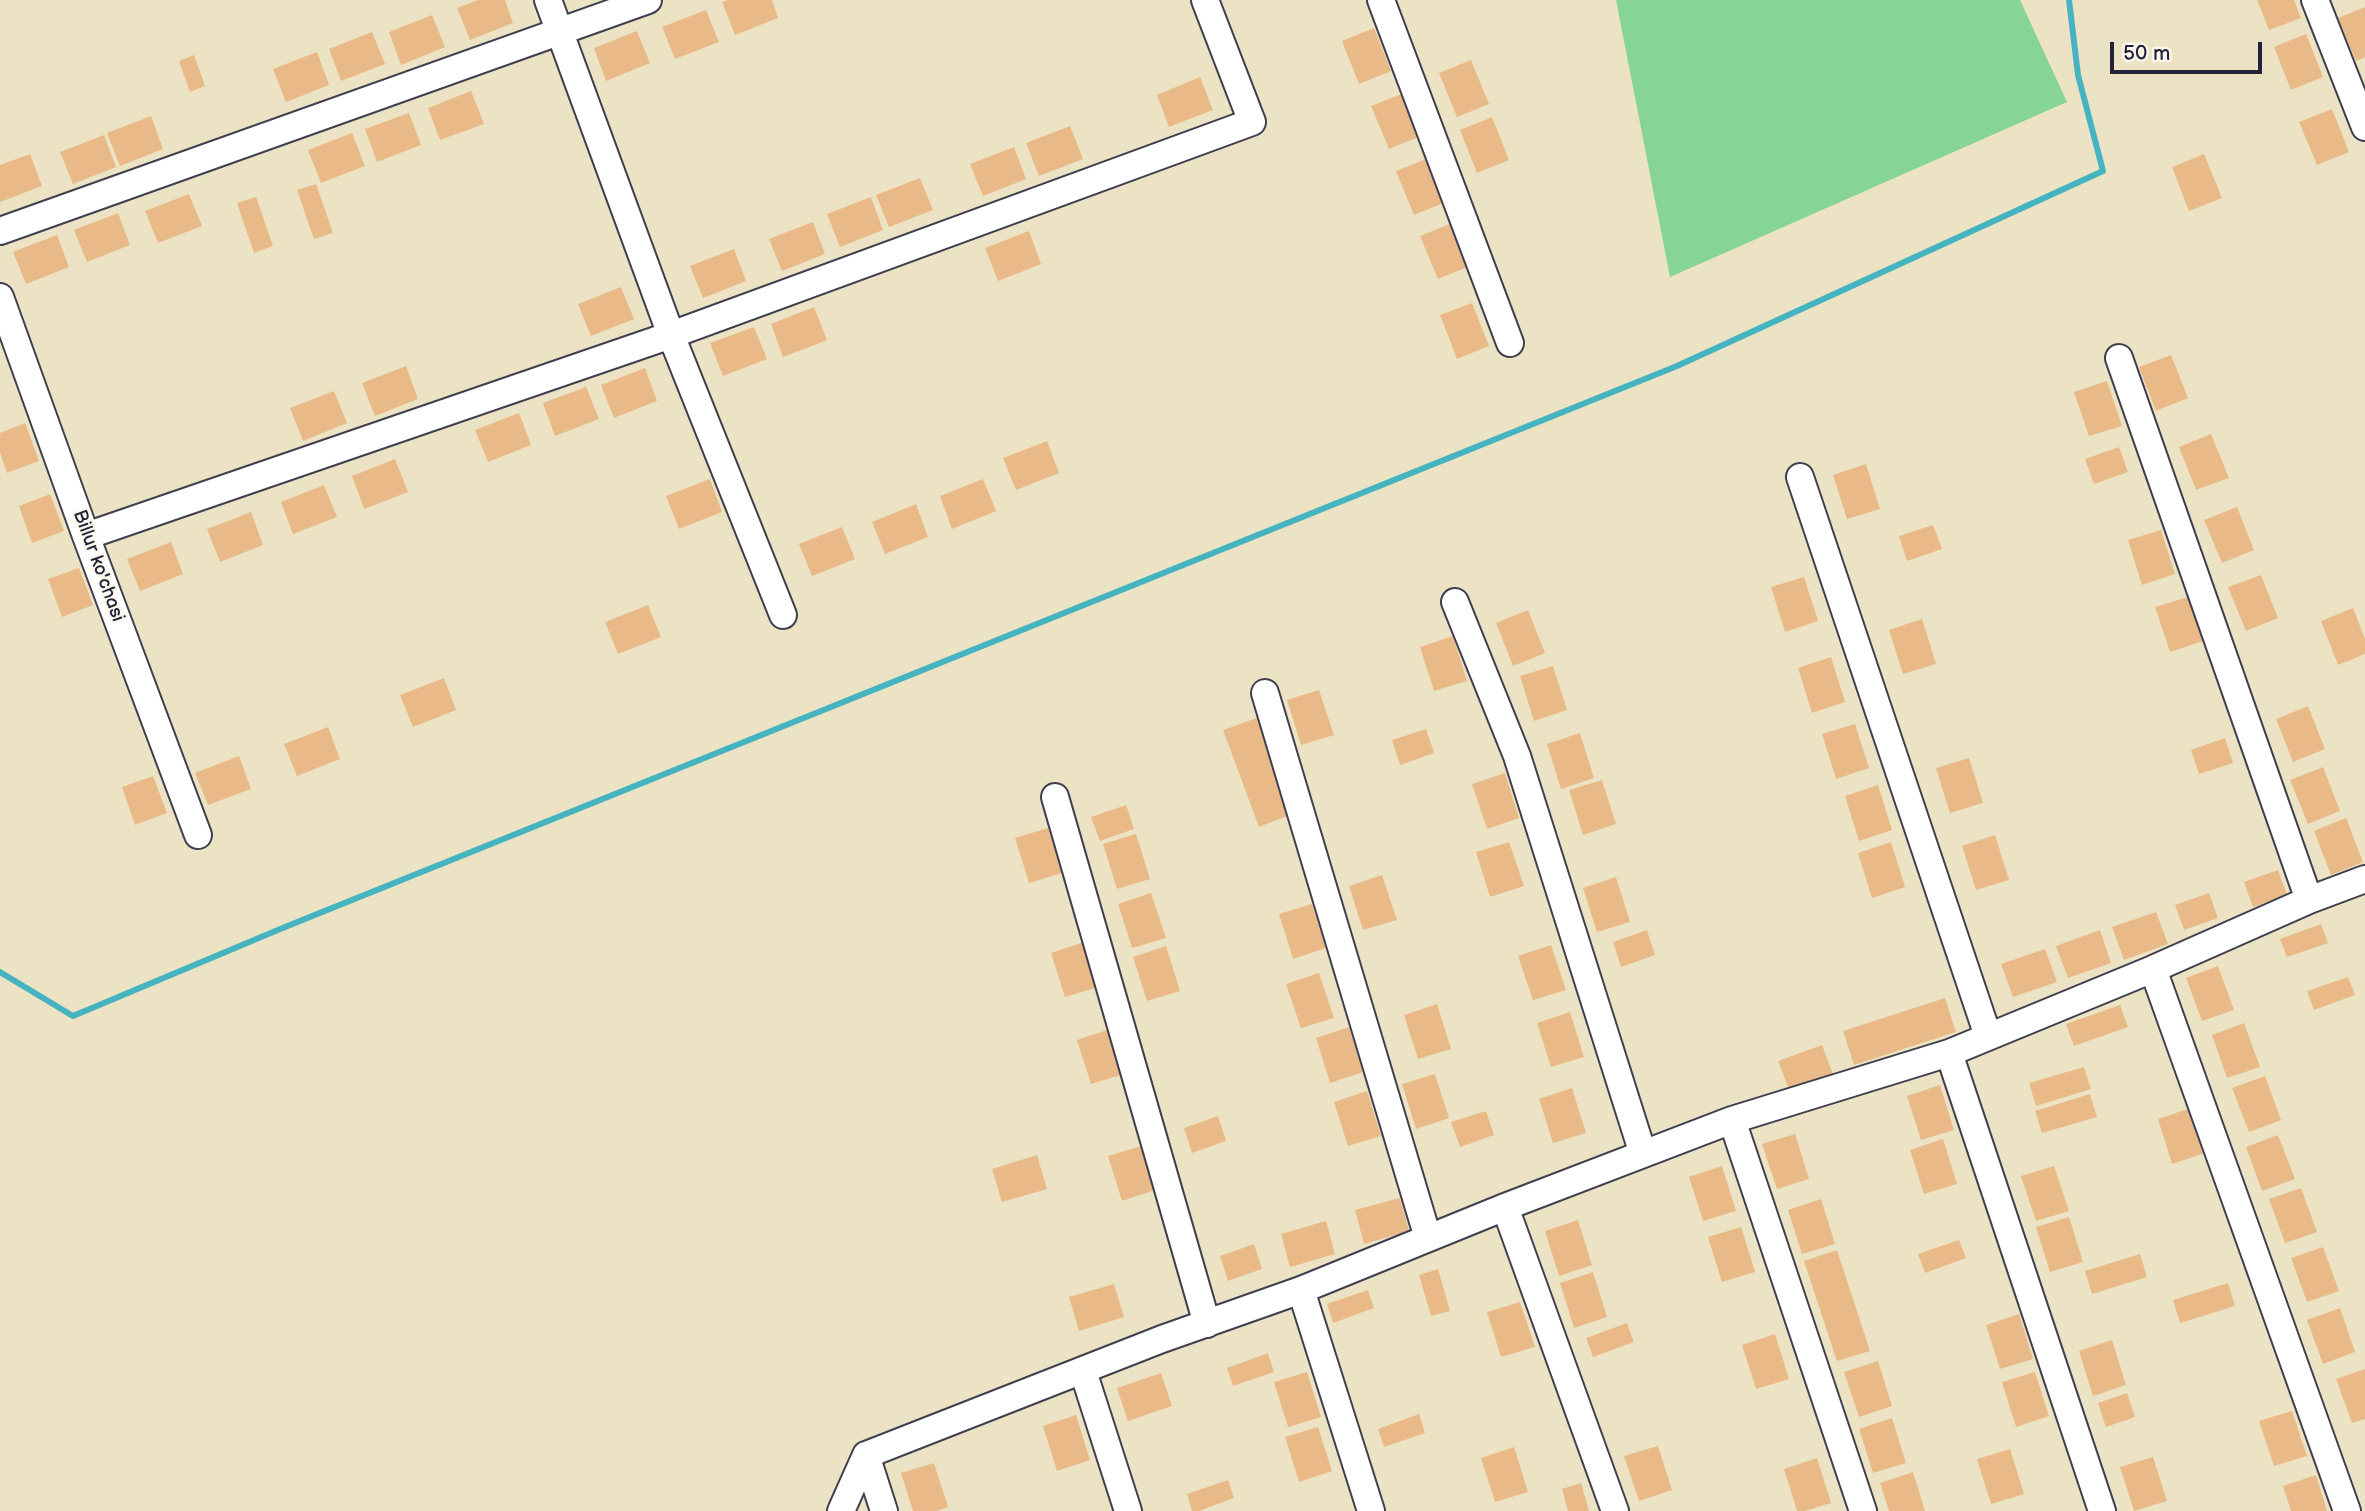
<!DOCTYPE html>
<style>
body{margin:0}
#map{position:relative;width:2365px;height:1511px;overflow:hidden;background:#ece3c4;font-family:"Balsamiq Sans",sans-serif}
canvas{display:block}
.scale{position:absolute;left:2110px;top:42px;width:152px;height:32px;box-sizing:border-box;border:4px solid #22223b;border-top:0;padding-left:9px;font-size:21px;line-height:24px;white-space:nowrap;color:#22223b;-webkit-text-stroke:5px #fbf7ec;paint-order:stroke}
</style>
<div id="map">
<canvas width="2365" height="1511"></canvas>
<div class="scale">50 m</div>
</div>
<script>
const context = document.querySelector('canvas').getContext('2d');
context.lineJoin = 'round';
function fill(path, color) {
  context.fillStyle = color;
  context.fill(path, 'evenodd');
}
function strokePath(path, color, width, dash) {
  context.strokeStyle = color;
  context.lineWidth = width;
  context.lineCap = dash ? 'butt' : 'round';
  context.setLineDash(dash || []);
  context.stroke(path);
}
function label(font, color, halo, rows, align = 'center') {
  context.font = font + ' "Balsamiq Sans",sans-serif';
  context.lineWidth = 5;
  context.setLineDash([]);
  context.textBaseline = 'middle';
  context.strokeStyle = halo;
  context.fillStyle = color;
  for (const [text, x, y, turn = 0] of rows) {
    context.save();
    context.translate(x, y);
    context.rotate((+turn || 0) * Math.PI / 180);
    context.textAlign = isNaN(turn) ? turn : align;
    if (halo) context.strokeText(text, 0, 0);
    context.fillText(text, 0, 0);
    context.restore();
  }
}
const green = new Path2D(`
 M1616 0H2020L2067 102 1670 277Z`);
const stream = new Path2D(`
 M0 972 73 1016 285 927 1677 366 2103 171 2078 75 2069 0`);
const building = new Path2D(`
 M478 0H505L513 23 470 40 457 8Z
 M728 0H772L778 18 735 35 722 2Z
 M2257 0H2294L2301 18 2269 30Z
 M2365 7V57L2356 61 2338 18Z
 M706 10 719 42 675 59 662 27Z
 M432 15 445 47 401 65 389 32Z
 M1374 28 1391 71 1359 84 1342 41Z
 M637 31 650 63 606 81 594 48Z
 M372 32 385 64 341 81 329 49Z
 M2306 34 2323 77 2291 90 2274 47Z
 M317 52 329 85 286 102 273 69Z
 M194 55 205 86 190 92 179 61Z
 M1471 60 1489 104 1457 117 1439 73Z
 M1200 77 1213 110 1169 127 1157 95Z
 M471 91 484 124 440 140 428 108Z
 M1404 93 1421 136 1389 149 1371 106Z
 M2332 109 2349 152 2317 165 2299 122Z
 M409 113 421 145 377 162 365 129Z
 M151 116 163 149 120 166 107 133Z
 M1492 117 1509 160 1477 173 1460 130Z
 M1070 126 1083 159 1039 176 1026 143Z
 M352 133 365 166 321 183 308 150Z
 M104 135 116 167 73 184 60 152Z
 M1014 147 1026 179 983 196 970 164Z
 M30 154 42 186 0 202V165Z
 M2204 154 2222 198 2189 211 2172 167Z
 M1429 158 1446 202 1414 215 1396 171Z
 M920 178 933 210 889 227 876 195Z
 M316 184 333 233 314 239 297 190Z
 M189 194 202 226 158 243 145 211Z
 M256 197 273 246 254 253 237 203Z
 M871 197 883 230 840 247 827 214Z
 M118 213 130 245 87 262 74 230Z
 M813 222 825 254 782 271 769 239Z
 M1452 223 1470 266 1438 279 1420 236Z
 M1029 231 1041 264 998 281 985 248Z
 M57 235 69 267 26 284 13 252Z
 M734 249 746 281 703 298 690 266Z
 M621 287 634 319 591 336 578 304Z
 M1472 303 1489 346 1457 359 1440 315Z
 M814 307 827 340 783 357 771 324Z
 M754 327 767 359 723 376 710 343Z
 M2171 355 2188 398 2156 411 2139 367Z
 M406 366 418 399 375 416 362 383Z
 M645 368 657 401 614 418 601 385Z
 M2107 381 2122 426 2089 436 2074 392Z
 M586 387 599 419 555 436 543 403Z
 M334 391 347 423 303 441 290 408Z
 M519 413 531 445 488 462 475 430Z
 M25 423 39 461 7 473 0 453V433Z
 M2211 434 2229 478 2196 490 2179 447Z
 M1047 441 1059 473 1016 490 1003 458Z
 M2119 447 2128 472 2094 484 2085 459Z
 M395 459 408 492 364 509 352 476Z
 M1866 464 1880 509 1847 519 1833 475Z
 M710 479 722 512 679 529 666 496Z
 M983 479 996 511 952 529 940 496Z
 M324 485 337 517 293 534 281 502Z
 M50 494 64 531 32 543 19 506Z
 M916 504 928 537 885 554 872 522Z
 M2237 507 2254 550 2222 563 2204 520Z
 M251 512 263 545 220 562 207 529Z
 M1933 525 1942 549 1907 561 1899 536Z
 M842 527 855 559 812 576 799 544Z
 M2161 530 2175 574 2142 585 2128 540Z
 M171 542 183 574 140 591 127 559Z
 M79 568 93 605 62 617 48 579Z
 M2261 575 2278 618 2246 631 2228 587Z
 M1804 577 1818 621 1785 632 1771 587Z
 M2188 597 2203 641 2170 652 2155 607Z
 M648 605 661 637 618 654 605 622Z
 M2353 608 2365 639V654L2338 665 2321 621Z
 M1528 610 1545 653 1513 666 1496 623Z
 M1922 619 1936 664 1903 674 1889 630Z
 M1453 636 1467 681 1434 691 1420 647Z
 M1831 657 1845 702 1812 713 1798 668Z
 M1553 666 1567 710 1534 721 1520 676Z
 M444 678 456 710 413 727 400 695Z
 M1319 690 1334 735 1301 745 1287 700Z
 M2308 706 2325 749 2293 762 2276 719Z
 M1257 718 1292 814 1259 827 1223 730Z
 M1855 724 1869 768 1836 779 1822 734Z
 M328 727 340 759 297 776 284 744Z
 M1426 729 1434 753 1400 765 1392 740Z
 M1580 733 1594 778 1561 789 1547 744Z
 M2225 738 2233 763 2199 774 2191 750Z
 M239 756 251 789 208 805 195 773Z
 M1969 758 1983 803 1950 813 1936 768Z
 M2323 767 2340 811 2308 824 2290 780Z
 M1505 773 1519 818 1487 829 1472 784Z
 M153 776 167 813 135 825 122 787Z
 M1602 780 1616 824 1583 835 1569 790Z
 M1878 785 1892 830 1859 841 1845 796Z
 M1126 805 1134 829 1100 841 1091 817Z
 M2346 818 2363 862 2331 875 2314 831Z
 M1048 828 1062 873 1029 883 1015 838Z
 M1136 834 1150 879 1117 889 1103 844Z
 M1995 835 2009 880 1976 890 1962 846Z
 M1509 842 1524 886 1490 897 1476 852Z
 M1891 842 1905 887 1872 898 1858 853Z
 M2278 870 2287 895 2253 907 2244 882Z
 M1382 875 1397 920 1363 930 1349 886Z
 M1616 877 1630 922 1597 932 1583 888Z
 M1151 893 1166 938 1132 948 1118 904Z
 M2209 893 2218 918 2184 930 2175 905Z
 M1312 904 1326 948 1293 959 1279 914Z
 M2156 912 2168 944 2124 960 2112 927Z
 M2321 924 2328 943 2287 957 2280 939Z
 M1647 930 1655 955 1621 967 1613 942Z
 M2100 930 2111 963 2068 978 2056 946Z
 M1084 942 1098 987 1065 997 1051 953Z
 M1551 945 1566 990 1533 1000 1518 956Z
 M1166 946 1180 991 1147 1001 1133 957Z
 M2045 949 2057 982 2013 997 2001 964Z
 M2218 966 2234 1010 2202 1021 2186 978Z
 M1319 973 1334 1018 1301 1028 1286 984Z
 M2348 977 2355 995 2314 1010 2307 991Z
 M1945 998 1956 1032 1854 1065 1843 1031Z
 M1437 1004 1451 1049 1418 1059 1404 1015Z
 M2120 1005 2128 1027 2074 1046 2066 1024Z
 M1570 1012 1584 1057 1551 1067 1537 1023Z
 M2244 1023 2260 1067 2227 1078 2212 1035Z
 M1349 1027 1363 1072 1330 1083 1316 1038Z
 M1110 1029 1124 1074 1091 1084 1077 1040Z
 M1822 1045 1834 1077 1791 1094 1778 1061Z
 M2084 1067 2091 1089 2036 1106 2029 1083Z
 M1435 1074 1449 1118 1416 1129 1402 1084Z
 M2265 1076 2281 1120 2249 1132 2232 1088Z
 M1940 1085 1954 1130 1921 1140 1907 1096Z
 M1572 1088 1586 1133 1553 1143 1539 1099Z
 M1367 1091 1381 1136 1348 1146 1334 1102Z
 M2090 1094 2097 1117 2042 1133 2035 1111Z
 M2191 1108 2205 1153 2172 1164 2158 1119Z
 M1486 1111 1494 1135 1460 1147 1451 1122Z
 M1218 1116 1226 1141 1192 1153 1184 1128Z
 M1795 1134 1809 1179 1777 1189 1762 1144Z
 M2278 1135 2295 1179 2262 1191 2246 1147Z
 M1943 1139 1957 1184 1924 1194 1910 1150Z
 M1141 1146 1155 1190 1122 1201 1108 1156Z
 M1037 1155 1047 1189 1002 1202 992 1169Z
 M1722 1166 1736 1211 1703 1221 1689 1177Z
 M2054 1166 2069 1211 2036 1221 2021 1176Z
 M2301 1188 2317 1232 2285 1243 2269 1199Z
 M1400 1198 1409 1231 1364 1244 1355 1210Z
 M1821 1199 1835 1244 1802 1254 1788 1210Z
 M2069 1217 2083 1262 2050 1272 2036 1227Z
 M1578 1220 1592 1265 1559 1276 1545 1231Z
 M1326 1221 1335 1254 1290 1267 1281 1234Z
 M1741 1227 1755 1272 1722 1282 1708 1237Z
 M1959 1240 1966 1258 1925 1273 1918 1254Z
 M1254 1244 1262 1269 1228 1281 1220 1256Z
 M2323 1247 2339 1291 2307 1302 2291 1258Z
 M1837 1250 1870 1351 1837 1361 1804 1261Z
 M2140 1254 2147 1277 2092 1294 2085 1271Z
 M1438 1269 1450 1311 1431 1316 1419 1275Z
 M1593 1272 1607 1317 1574 1328 1560 1283Z
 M2228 1283 2235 1306 2180 1323 2173 1300Z
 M1114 1284 1124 1317 1079 1331 1069 1297Z
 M1368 1290 1374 1308 1333 1323 1327 1304Z
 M1520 1302 1535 1347 1501 1357 1487 1312Z
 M2340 1308 2355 1352 2323 1364 2307 1320Z
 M2019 1314 2033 1359 2000 1369 1986 1325Z
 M1627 1323 1634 1342 1593 1357 1586 1338Z
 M1775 1334 1789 1379 1756 1389 1742 1345Z
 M2112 1340 2126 1385 2093 1396 2079 1351Z
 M1268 1353 1274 1372 1233 1386 1227 1368Z
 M1878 1361 1892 1406 1859 1417 1844 1372Z
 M2365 1369V1419L2352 1423 2336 1379Z
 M1307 1372 1321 1417 1288 1427 1274 1382Z
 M2035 1372 2049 1416 2016 1427 2002 1382Z
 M1161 1373 1172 1406 1128 1421 1117 1388Z
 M2127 1393 2135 1417 2106 1427 2098 1403Z
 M2292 1411 2307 1456 2274 1466 2259 1421Z
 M1419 1414 1425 1433 1384 1447 1378 1429Z
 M1076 1415 1090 1460 1057 1471 1043 1426Z
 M1892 1418 1906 1463 1873 1473 1859 1429Z
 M1318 1427 1332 1471 1299 1482 1285 1437Z
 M1658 1446 1672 1490 1639 1501 1624 1456Z
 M1514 1447 1528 1492 1495 1502 1481 1458Z
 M2010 1449 2024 1494 1991 1504 1977 1459Z
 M2153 1457 2167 1501 2134 1511 2120 1467Z
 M1817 1458 1831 1503 1805 1511H1797L1784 1469Z
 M934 1463 948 1507 937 1511H913L901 1473Z
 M1913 1472 1925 1511H1889L1880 1483Z
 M2316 1475 2327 1511H2291L2283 1486Z
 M1228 1480 1234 1498 1199 1511H1192L1187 1494Z
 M1581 1483 1589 1511H1568L1562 1489Z`);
const minor = new Path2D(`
 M548 0 671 335 783 615
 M1381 0 1510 343
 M2315 0 2365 127
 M0 231 648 0
 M0 297 86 536 198 835
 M2119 358 2309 900
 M1800 477 1988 1036
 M86 536 671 335 1252 122 1205 0
 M1455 602 1517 756 1643 1154
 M1265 693 1428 1238
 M1055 797 1207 1324
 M2153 969 2347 1511
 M1949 1053 2102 1511
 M1732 1120 1863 1511
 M1505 1207 1615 1511
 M1301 1290 1371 1511
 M1083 1371 1128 1511
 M866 1455 884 1511
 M841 1511 866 1455 1162 1339 1301 1290 1505 1207 1732 1120 1949 1053 2153 969 2309 900 2365 879`);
const streetNames = [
 ["Billur ko'chasi",98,566,70]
];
fill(green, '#87d594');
strokePath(stream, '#46b4c0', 6);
fill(building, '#e9ba88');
strokePath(minor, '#403f50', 30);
strokePath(minor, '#fff', 26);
label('19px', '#22223b', '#fbf7ec', streetNames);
</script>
